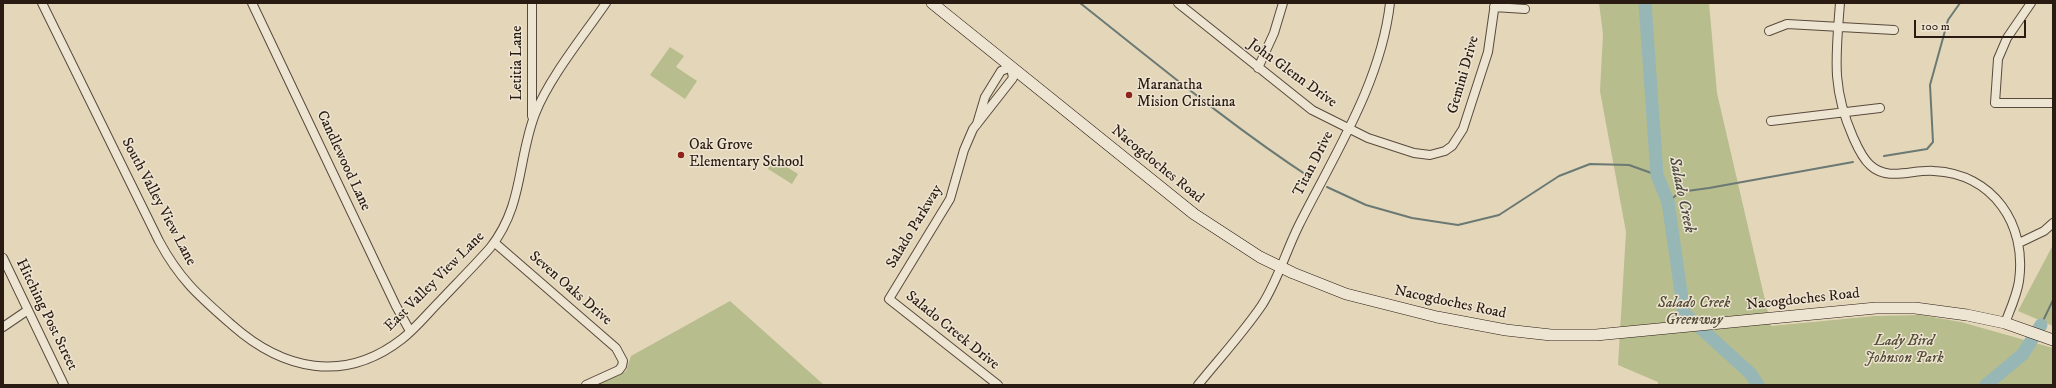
<!DOCTYPE html>
<style>
body{margin:0}
#map{position:relative;width:2056px;height:388px;overflow:hidden;background:#e4d6b9;font-family:"IM FELL DW Pica",serif}
canvas{display:block}
.frame{position:absolute;inset:0;border:4px solid #2a1b12;pointer-events:none}
.scale{position:absolute;left:1914px;top:20px;width:112px;height:18px;box-sizing:border-box;border:2px solid #2a1b12;border-top:0;padding-left:5px;font-size:12px;line-height:14px;white-space:nowrap;color:#2a1b12;-webkit-text-stroke:3px #ede4d2;paint-order:stroke}
</style>
<div id="map">
<canvas width="2056" height="388"></canvas>
<div class="frame"></div>
<div class="scale">100 m</div>
</div>
<script>
const context = document.querySelector('canvas').getContext('2d');
context.lineJoin = 'round';
function fill(path, color) {
  context.fillStyle = color;
  context.fill(path, 'evenodd');
}
function strokePath(path, color, width, dash) {
  context.strokeStyle = color;
  context.lineWidth = width;
  context.lineCap = dash ? 'butt' : 'round';
  context.setLineDash(dash || []);
  context.stroke(path);
}
function label(font, color, halo, rows, align = 'center') {
  context.font = font + ' "IM FELL DW Pica",serif';
  context.lineWidth = 3;
  context.setLineDash([]);
  context.textBaseline = 'middle';
  context.strokeStyle = halo;
  context.fillStyle = color;
  for (const [text, x, y, turn = 0] of rows) {
    context.save();
    context.translate(x, y);
    context.rotate((+turn || 0) * Math.PI / 180);
    context.textAlign = isNaN(turn) ? turn : align;
    if (halo) context.strokeText(text, 0, 0);
    context.fillText(text, 0, 0);
    context.restore();
  }
}
const green = new Path2D(`
 M1599 3H1709L1717 93 1771 326 1875 316 1920 315 1961 322 2053 348V385H1658V382L1618 365 1626 232 1600 91 1603 34Z
 M670 47 684 56 676 67 697 81 685 99 650 75Z
 M774 159 798 174 792 184 768 169Z
 M2053 245V326L2018 311Z
 M730 301 824 385H599L626 371 631 356Z`);
const stream = new Path2D(`
 M1080 3C1156 63 1230 125 1311 178
 M1884 156 1927 149 1933 142 1930 85 1948 20 1960 3
 M1327 187 1366 205 1412 218 1458 225 1499 215 1559 176 1590 164 1629 165 1657 175
 M1668 202 1680 192 1709 188 1853 162
 M2041 325 2053 300`);
const river = new Path2D(`
 M1645 3 1657 175 1668 202 1684 313 1751 374 1758 385
 M1986 385 2023 354 2041 325`);
const minor = new Path2D(`
 M42 3 159 241C180 280 199 296 232 325 283 370 344 384 402 339 416 328 428 313 440 301 457 283 474 266 490 248 524 205 517 161 535 114 549 78 584 35 606 3
 M252 3 396 306 410 331
 M532 3V116
 M1178 3 1312 110 1368 138 1414 153 1430 155 1445 151 1452 146 1463 129 1488 52 1495 3
 M1840 3C1836 56 1831 87 1853 137 1857 146 1862 158 1870 165 1888 182 1913 169 1934 171 1993 174 2027 224 2019 281 2017 295 2010 310 2005 323
 M2031 3 2007 38 1998 59 1995 103H2053
 M1494 7 1525 9
 M1769 31 1787 24 1894 30
 M1258 68 1274 33 1283 3
 M1771 121 1880 108
 M977 124 985 97 1001 71 1011 67 1013 78 973 129 964 150 950 199 889 299 998 385
 M495 243 616 348 623 361 622 366 619 370 586 385
 M2019 243 2044 231 2053 223
 M3 258 64 385
 M3 327 28 310
 M1198 385C1219 359 1243 333 1262 305 1278 280 1286 251 1299 225 1334 155 1381 83 1390 3`);
const secondary = new Path2D(`
 M932 3 1194 214 1260 257 1293 273 1346 294 1437 317 1506 330 1551 335H1596L1876 308H1915L1967 315 2005 323 2053 340`);
const markers = [
 [1129,95,4,"#8f2418"],
 [681,155,4,"#8f2418"]
];
const streetNames = [
 ["Letitia Lane",518,63,-90],
 ["John Glenn Drive",1292,74,36],
 ["Gemini Drive",1464,75,-74],
 ["Candlewood Lane",343,161,65],
 ["Titan Drive",1314,164,-63],
 ["Nacogdoches Road",1157,165,39],
 ["South Valley View Lane",158,202,62],
 ["Salado Parkway",915,227,-59],
 ["East Valley View Lane",435,282,-45],
 ["Seven Oaks Drive",570,289,41],
 ["Nacogdoches Road",1803,300,-6],
 ["Nacogdoches Road",1450,303,12],
 ["Hitching Post Street",46,315,64],
 ["Salado Creek Drive",952,331,39]
];
const poiNames = [
 ["Maranatha",1137,86],
 ["Mision Cristiana",1137,103],
 ["Oak Grove",689,146],
 ["Elementary School",689,163]
];
const parkNames = [
 ["Salado Creek",1694,304],
 ["Greenway",1694,321],
 ["Lady Bird",1904,342],
 ["Johnson Park",1904,359]
];
const waterNames = [
 ["Salado Creek",1681,195,78]
];
fill(green, '#b7bd8d');
strokePath(stream, '#6b7974', 2);
strokePath(river, '#97b7b6', 13);
strokePath(minor, '#584a3c', 10);
strokePath(secondary, '#2a1b12', 12);
strokePath(minor, '#ede4d2', 8);
strokePath(secondary, '#ede4d2', 11);
for (const [x, y, r, color] of markers) {
  const dot = new Path2D();
  dot.arc(x, y, r, 0, 2 * Math.PI);
  context.fillStyle = color;
  context.fill(dot);
  strokePath(dot, '#ede4d2', 1.5);
}
label('15px', '#2a1b12', '#ede4d2', streetNames);
label('15px', '#2a1b12', '#ede4d2', poiNames, 'left');
label('italic 15px', '#544c37', '#ede4d2', parkNames);
label('italic 16px', '#4b4a43', '#ede4d2', waterNames);
</script>
